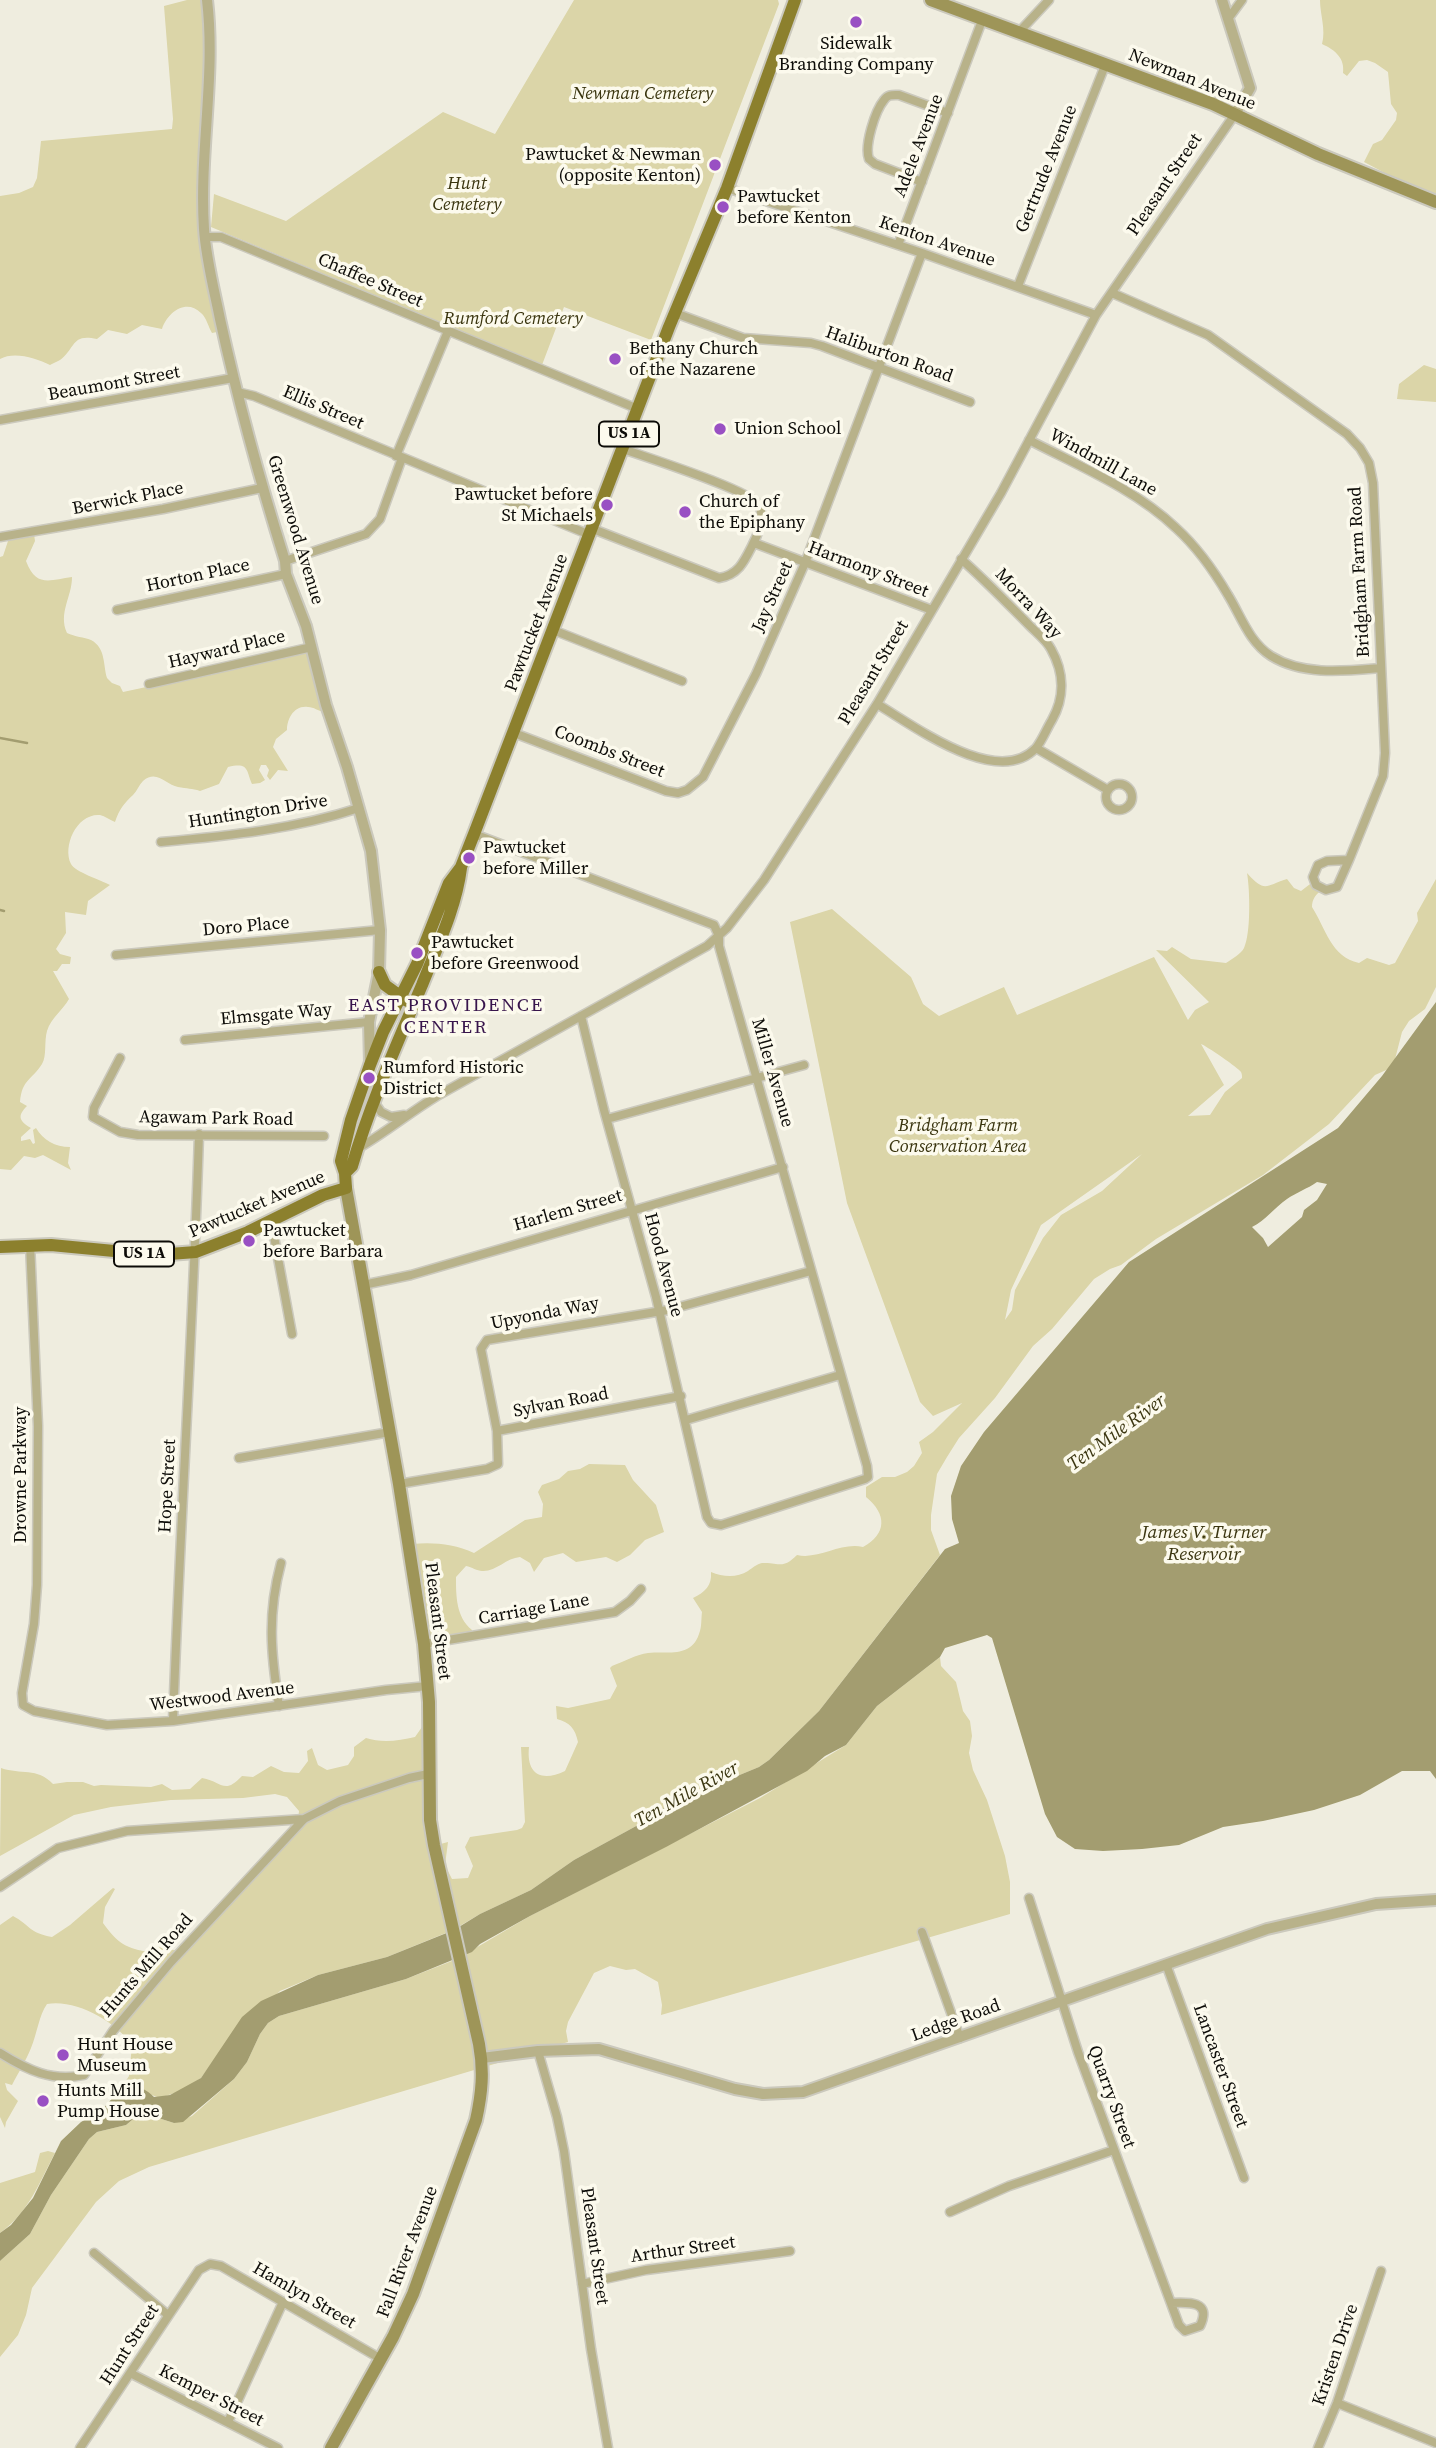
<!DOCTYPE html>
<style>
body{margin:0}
canvas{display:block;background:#efeddf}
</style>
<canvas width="1436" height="2448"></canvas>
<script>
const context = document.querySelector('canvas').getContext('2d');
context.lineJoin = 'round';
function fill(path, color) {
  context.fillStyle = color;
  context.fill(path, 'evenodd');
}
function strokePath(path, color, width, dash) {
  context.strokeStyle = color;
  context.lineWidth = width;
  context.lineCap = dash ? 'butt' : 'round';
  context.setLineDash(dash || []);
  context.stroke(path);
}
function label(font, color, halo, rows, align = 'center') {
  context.font = font + ' "Source Serif 4",serif';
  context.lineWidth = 7;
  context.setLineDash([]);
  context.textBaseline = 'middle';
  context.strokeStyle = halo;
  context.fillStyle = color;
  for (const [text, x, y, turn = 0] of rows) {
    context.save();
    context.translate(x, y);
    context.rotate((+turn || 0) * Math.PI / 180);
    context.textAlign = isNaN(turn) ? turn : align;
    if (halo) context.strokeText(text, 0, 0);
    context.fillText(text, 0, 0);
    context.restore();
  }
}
const green = new Path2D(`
 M187 0H207L202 192 222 331 212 333C208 327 207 318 201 313 186 298 167 313 162 329L142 325 127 334 108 330 97 339C71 333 76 348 60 360 57 362 53 363 50 365 36 358 14 351 0 359V196L19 193 33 187 37 178 41 141 172 129 173 119 164 6Z
 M574 0H778L779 4 651 340 564 307 542 365 211 227 214 194 286 221 443 112 495 134Z
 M1320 0H1436V205L1373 183 1383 172 1364 162 1373 144 1382 140 1396 120 1397 113 1391 104 1388 72 1375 63 1367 60 1359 61 1347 76 1343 73C1345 58 1335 50 1322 44 1326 29 1320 15 1320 0Z
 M1424 365 1436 369V402L1397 399 1399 384Z
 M34 534 35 541 26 561C36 588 50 580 72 577 72 597 58 613 67 633 75 637 84 637 91 640 106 648 103 665 107 678L112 683 120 686 123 692 310 652 324 712C318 711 314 707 308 707 294 705 287 719 287 730L276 739 273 747 288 771 278 770 270 780 267 776 269 770 266 765H261L259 770 265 780 260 783 252 784C246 770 249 762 228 767L219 784 200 791C192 788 187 789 178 787 166 785 157 769 143 781 139 785 137 791 133 795 124 803 119 810 115 822 110 820 105 816 100 815 77 813 62 846 71 864 75 872 101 880 110 885L88 901 86 915 65 912 66 933 56 949 60 954 71 957 70 964H62L57 971H53L69 999C63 1010 51 1018 47 1031 44 1041 47 1056 42 1064 32 1080 22 1079 20 1102L27 1106C17 1116 19 1121 31 1128L21 1137V1141L30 1139 33 1144 35 1143 33 1130 36 1128C43 1140 55 1147 70 1147L68 1163 71 1170 43 1155 35 1158 24 1156 11 1170 0 1169V557L3 556 9 538Z
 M1247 873C1265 893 1265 886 1287 879L1294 888 1301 891 1314 881 1322 890C1316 894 1312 899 1312 907 1326 929 1331 957 1359 963L1367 958 1389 965 1395 963 1418 921 1417 913 1436 879V987L1425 1009 1409 1021 1402 1032 1393 1067 1375 1075 1329 1124 1263 1175 1156 1239 1121 1265 1110 1269 1094 1279 1052 1329 1033 1346 995 1398 959 1438 947 1457 937 1474 931 1515V1530L940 1555 819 1711 769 1760 759 1767 667 1805 649 1819 574 1860 531 1890 480 1914 453 1930 387 1957 318 1975 280 1991 221 2050 201 2078 183 2090 160 2098 127 2086 122 2087 129 2076 132 2045C115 2021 76 1999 47 2004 39 2015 37 2034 31 2048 26 2061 18 2073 12 2085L5 2083 7 2090 18 2101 6 2122 5 2128 0 2117V1925L13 1916C30 1925 29 1933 52 1937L70 1925 113 1888 115 1889 105 1907 103 1923C117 1943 127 1949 150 1952L158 1947 179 1951 298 1820 299 1811 287 1797 275 1794 243 1798 171 1800 111 1807 74 1815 0 1856 1 1768C21 1775 37 1767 53 1784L67 1782H83L94 1786 101 1785 151 1787 162 1784 172 1790 190 1789 202 1778C223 1782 224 1795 242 1776L253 1777 271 1766 284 1772 299 1773 308 1761 307 1751 312 1748 318 1765 327 1770 348 1765 354 1756V1747L366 1738C381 1743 399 1741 415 1737L422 1727H428L433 1846 448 1842 445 1865 452 1879 468 1878 473 1866 465 1847 470 1837 517 1830 522 1828 525 1822 521 1747H529C526 1775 542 1782 565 1771L578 1742C575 1728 570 1723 557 1719L556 1706 568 1708 610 1699 617 1686 610 1668 612 1666C623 1662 637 1654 648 1653 668 1651 691 1658 699 1634 702 1627 701 1619 702 1612L693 1598C705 1592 712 1586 711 1572 723 1577 737 1578 748 1571 752 1568 757 1564 762 1563 780 1562 782 1570 797 1555 819 1560 840 1542 863 1547 887 1534 887 1514 866 1497V1487L882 1477H895L907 1472 914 1466 922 1453 919 1442 933 1432 962 1403 933 1416 920 1402 847 1203 790 922 832 909 911 977 923 1004 939 1016 1004 987 1017 1015 1154 957 1188 1020 1195 1010 1209 1002 1156 950 1167 951 1172 947 1191 959 1226 963C1232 959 1241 954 1244 948 1251 933 1250 890 1247 873ZM1201 1044C1205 1045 1240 1069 1241 1072 1242 1074 1242 1076 1242 1078L1225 1092 1210 1115 1188 1116 1224 1085ZM1142 1154 1102 1191 1061 1215 1043 1238 1015 1290 1012 1310 1005 1320 1011 1290 1041 1225Z
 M589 1464 625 1465 633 1480 656 1505 664 1532 645 1540 630 1555 617 1562 606 1557 576 1562 563 1553 544 1558 534 1572 530 1563 520 1557C506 1558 496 1572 482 1571 477 1571 472 1567 466 1566L456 1577C456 1596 456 1617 472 1630L471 1639 426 1646 412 1544C434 1542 454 1544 474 1553L525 1520 542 1517 543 1504 538 1492 542 1485 559 1479 568 1471 580 1469Z
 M940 1657 941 1666 956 1682 963 1711 970 1721 972 1736 969 1753 973 1770 987 1800 1005 1856 1010 1882V1914L661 2015 662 2005 658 1982 635 1969 626 1970 610 1966 594 1973 568 2022 566 2031 568 2042 149 2167 119 2181 96 2202 32 2288 26 2315 18 2335 0 2357V2261L30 2234 51 2195 89 2139 97 2132 126 2125 138 2115H149L174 2123 192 2116 234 2079 247 2062 260 2034 268 2023 279 2016 406 1979 457 1959 530 1916 760 1798 846 1745 877 1706Z
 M48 2151 55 2153C39 2183 29 2212 0 2233V2183L35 2172 40 2153Z`);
const water = new Path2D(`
 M1436 1002V1779L1430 1771H1402L1360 1795 1314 1810 1263 1821 1223 1827 1179 1845 1142 1849 1103 1851 1075 1849 1057 1837 1045 1814 992 1638 987 1635 945 1648 940 1657 877 1706 846 1745 825 1756 807 1771 666 1847 530 1916 480 1944 472 1952 406 1979 279 2016 268 2023 260 2034 247 2062 234 2079 183 2122 174 2123 149 2115H138L126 2125 97 2132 89 2139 51 2195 30 2234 0 2261V2233L11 2225 33 2198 61 2141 81 2122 102 2110 122 2087C135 2084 145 2088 154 2097L170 2095 201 2078 242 2017 261 2001 318 1975 387 1957 454 1930 480 1914 531 1890 574 1860 649 1819 667 1805 759 1767 769 1760 819 1711 945 1549 959 1543 952 1519 951 1496 961 1466 984 1432 1129 1262 1338 1128 1382 1076ZM1317 1182 1327 1184 1317 1200 1304 1210 1302 1217 1268 1247 1263 1238 1252 1227C1266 1220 1274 1208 1287 1199 1297 1192 1307 1189 1317 1182Z`);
const stream = new Path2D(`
 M0 738 27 743
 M0 910 4 911`);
const minor = new Path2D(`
 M1228 19 1242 0
 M1020 31 1049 0
 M922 182 875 164 869 159C864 146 875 111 884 100 888 94 893 95 899 95L948 113
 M727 188 922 253 1096 315
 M204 237H221L638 409
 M898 245 983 18
 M1018 286 1106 63
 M1112 293 1208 335 1347 434 1360 448 1369 463 1373 483 1385 753 1383 776 1349 860
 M675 313 743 338 811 343 822 346 970 402
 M237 392 254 396 590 535
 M0 420 233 378
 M1029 440C1079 466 1135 489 1176 528 1197 547 1214 571 1228 595 1241 616 1249 642 1271 656 1303 676 1345 671 1381 668
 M396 456 448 331
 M593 529 719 578C738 575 744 562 752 546 758 535 765 516 759 505 750 490 645 457 623 449
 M0 537 163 509 262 488
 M754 543 932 610
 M285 561 366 534 380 519 402 458
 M117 610 286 574
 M553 630 682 681
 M149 684 312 647
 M877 704C913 725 997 789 1036 748 1042 741 1047 728 1052 720 1065 697 1064 672 1051 649 1047 641 1037 633 1030 626 1007 603 985 580 961 559
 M514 733 666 791 678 793 687 790 703 777 756 674 805 563 922 253
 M1036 748 1108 790
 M1106 797a13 13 0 1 1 26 0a13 13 0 1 1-26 0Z
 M474 834 714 925 719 936V946L867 1466 868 1477 865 1479 721 1525 711 1523 707 1517 656 1297 604 1110 581 1016
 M161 842C228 836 295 829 359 808
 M1349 860 1337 887 1326 890 1316 885 1313 877 1318 865 1327 861Z
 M116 955 380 930
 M185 1040 369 1022
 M120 1058 94 1108 93 1117 120 1132 138 1135 324 1136
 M374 1102 381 1112 391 1117 404 1115
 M607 1119 804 1065
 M357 1149C385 1133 409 1113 437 1096L707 946 727 928 764 880 877 704 1001 493 1096 315 1235 114
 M271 1220 292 1334
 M30 1244 38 1426 37 1585 34 1624 22 1693 23 1705 34 1711 107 1725 173 1721 386 1690 428 1686
 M363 1285 411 1275 783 1167
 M686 1420 840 1375
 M497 1431 681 1396
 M239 1458 390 1432
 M399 1484 487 1469 498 1464 497 1431 481 1349 487 1340 668 1310 811 1271
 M424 1644 615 1612 630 1601 641 1589
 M279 1706C271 1654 267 1615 281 1563
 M173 1721C180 1525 193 1330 199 1134
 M0 1887 58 1848 127 1831 304 1819
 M1029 1898 1078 2052 1179 2325 1185 2331 1200 2326C1212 2301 1189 2302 1171 2303
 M922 1932 960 2038
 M1166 1964 1244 2178
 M538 2051 557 2117 564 2151 591 2349 608 2448
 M0 2053C27 2070 52 2082 84 2075L113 2031 171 1962 304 1819 340 1801 409 1778 428 1774
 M950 2212 1009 2186 1114 2150
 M94 2253 168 2315
 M582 2284 646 2270 790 2251
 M130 2373 278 2448
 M1337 2403 1436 2443
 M228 2422 283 2302
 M80 2448 199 2270 210 2264 221 2266 381 2359
 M1318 2448 1337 2403 1381 2271`);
const tertiary = new Path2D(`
 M207 0C216 76 199 153 204 229 206 259 214 289 220 319 238 401 260 481 285 561L286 574 306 626 326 705 347 767 371 851 380 930 379 972 369 1022 370 1064
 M1222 0 1250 88 1235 114
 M482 2058 538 2051 599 2049 735 2089 763 2094 803 2092 1267 1929 1376 1904 1436 1900`);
const secondary = new Path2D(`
 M931 0 1213 104 1318 154 1436 202
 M331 2448 393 2337 413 2294 476 2120C482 2093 484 2071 479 2044L434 1845 430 1820 429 1702 424 1644 399 1484 346 1188`);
const primary = new Path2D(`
 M379 972 385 985 407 1001
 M345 1173 352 1166C370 1104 397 1044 422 985 437 947 456 908 461 868
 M0 1247 51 1245 156 1255 196 1252 248 1232 323 1195 346 1188 345 1173 341 1161 351 1120 370 1065 383 1032 417 964 449 883 461 867 474 834 669 327 727 188 795 0`);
const markers = [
 [856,22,7,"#9950c3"],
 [715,165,7,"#9950c3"],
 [723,207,7,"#9950c3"],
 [615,359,7,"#9950c3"],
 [720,429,7,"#9950c3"],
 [607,505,7,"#9950c3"],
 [685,512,7,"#9950c3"],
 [469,858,7,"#9950c3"],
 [417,953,7,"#9950c3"],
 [369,1078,7,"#9950c3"],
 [249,1241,7,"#9950c3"],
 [63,2055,7,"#9950c3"],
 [43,2101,7,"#9950c3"]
];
const shields = [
 [629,434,60],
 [144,1254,60]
];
const shieldNames = [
 ["US 1A",629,434],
 ["US 1A",144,1254]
];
const poiNames = [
 ["Sidewalk",856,44,"center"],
 ["Branding Company",856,65,"center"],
 ["Pawtucket & Newman",701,155,"right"],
 ["(opposite Kenton)",701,176,"right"],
 ["Pawtucket",737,197],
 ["before Kenton",737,218],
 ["Bethany Church",629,349],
 ["of the Nazarene",629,370],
 ["Union School",734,429],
 ["Pawtucket before",593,495,"right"],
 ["St Michaels",593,516,"right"],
 ["Church of",699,502],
 ["the Epiphany",699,523],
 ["Pawtucket",483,848],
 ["before Miller",483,869],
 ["Pawtucket",431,943],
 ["before Greenwood",431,964],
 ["Rumford Historic",383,1068],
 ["District",383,1089],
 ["Pawtucket",263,1231],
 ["before Barbara",263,1252],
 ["Hunt House",77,2045],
 ["Museum",77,2066],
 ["Hunts Mill",57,2091],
 ["Pump House",57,2112]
];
const streetNames = [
 ["Newman Avenue",1192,80,22],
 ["Adele Avenue",919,146,-69],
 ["Gertrude Avenue",1047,169,-68],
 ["Pleasant Street",1165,185,-56],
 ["Kenton Avenue",937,242,19],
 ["Chaffee Street",370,281,23],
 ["Haliburton Road",889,355,20],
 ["Beaumont Street",114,384,-10],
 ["Ellis Street",323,408,23],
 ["Windmill Lane",1103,463,29],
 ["Berwick Place",128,499,-11],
 ["Greenwood Avenue",295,530,73],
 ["Harmony Street",868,570,21],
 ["Bridgham Farm Road",1360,572,-93],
 ["Horton Place",198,576,-12],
 ["Jay Street",773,597,-66],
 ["Morra Way",1028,604,47],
 ["Pawtucket Avenue",537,623,-69],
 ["Hayward Place",227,650,-13],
 ["Pleasant Street",874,673,-59],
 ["Coombs Street",609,752,21],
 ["Huntington Drive",258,812,-9],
 ["Doro Place",246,927,-5],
 ["Elmsgate Way",276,1015,-5],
 ["Miller Avenue",772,1073,74],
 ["Agawam Park Road",216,1119,1],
 ["Pawtucket Avenue",257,1205,-23],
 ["Harlem Street",568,1211,-16],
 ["Hood Avenue",663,1265,75],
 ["Upyonda Way",545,1314,-11],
 ["Sylvan Road",561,1403,-11],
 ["Drowne Parkway",21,1475,-90],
 ["Hope Street",168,1486,-87],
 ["Carriage Lane",534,1610,-10],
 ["Pleasant Street",437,1621,83],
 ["Westwood Avenue",222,1697,-7],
 ["Hunts Mill Road",147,1966,-49],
 ["Ledge Road",956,2021,-20],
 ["Lancaster Street",1220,2066,70],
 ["Quarry Street",1111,2097,70],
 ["Pleasant Street",594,2246,82],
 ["Arthur Street",683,2250,-8],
 ["Fall River Avenue",408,2252,-69],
 ["Hamlyn Street",304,2296,30],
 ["Hunt Street",130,2345,-57],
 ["Kristen Drive",1336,2355,-71],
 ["Kemper Street",211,2396,27]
];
const parkNames = [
 ["Newman Cemetery",643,94],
 ["Hunt",467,184],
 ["Cemetery",467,205],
 ["Rumford Cemetery",513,319],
 ["Bridgham Farm",958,1126],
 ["Conservation Area",958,1147]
];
const neighbourhoodNames = [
 ["EAST PROVIDENCE",446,1006],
 ["CENTER",446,1028]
];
const waterNames = [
 ["Ten Mile River",1117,1433,-36],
 ["James V. Turner",1204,1533],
 ["Reservoir",1204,1555],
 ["Ten Mile River",687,1795,-29]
];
fill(green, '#dbd5a8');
fill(water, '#a39d70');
strokePath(stream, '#a39d70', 2.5);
strokePath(minor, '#cbc9bd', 11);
strokePath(tertiary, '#cbc9bd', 14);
strokePath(secondary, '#cbc9bd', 16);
strokePath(primary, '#cbc9bd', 16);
strokePath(minor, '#b8b28a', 8);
strokePath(tertiary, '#b8b28a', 10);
strokePath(secondary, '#9e9558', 12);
strokePath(primary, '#8c802d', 12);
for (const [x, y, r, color] of markers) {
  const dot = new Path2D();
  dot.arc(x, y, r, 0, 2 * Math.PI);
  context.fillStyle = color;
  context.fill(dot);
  strokePath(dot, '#fcfaed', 2.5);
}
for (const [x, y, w] of shields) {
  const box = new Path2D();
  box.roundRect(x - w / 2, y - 12.5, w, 25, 5);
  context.fillStyle = '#fcfaed';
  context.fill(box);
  strokePath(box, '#0d0c08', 2);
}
label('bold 16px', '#0d0c08', null, shieldNames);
label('18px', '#0d0c08', '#fcfaed', poiNames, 'left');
label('18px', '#0d0c08', '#fcfaed', streetNames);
label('italic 18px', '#3a350f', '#fcfaed', parkNames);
context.letterSpacing = '2px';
label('19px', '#38154c', '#fcfaed', neighbourhoodNames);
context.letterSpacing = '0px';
label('italic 19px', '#3b3611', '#fcfaed', waterNames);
</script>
